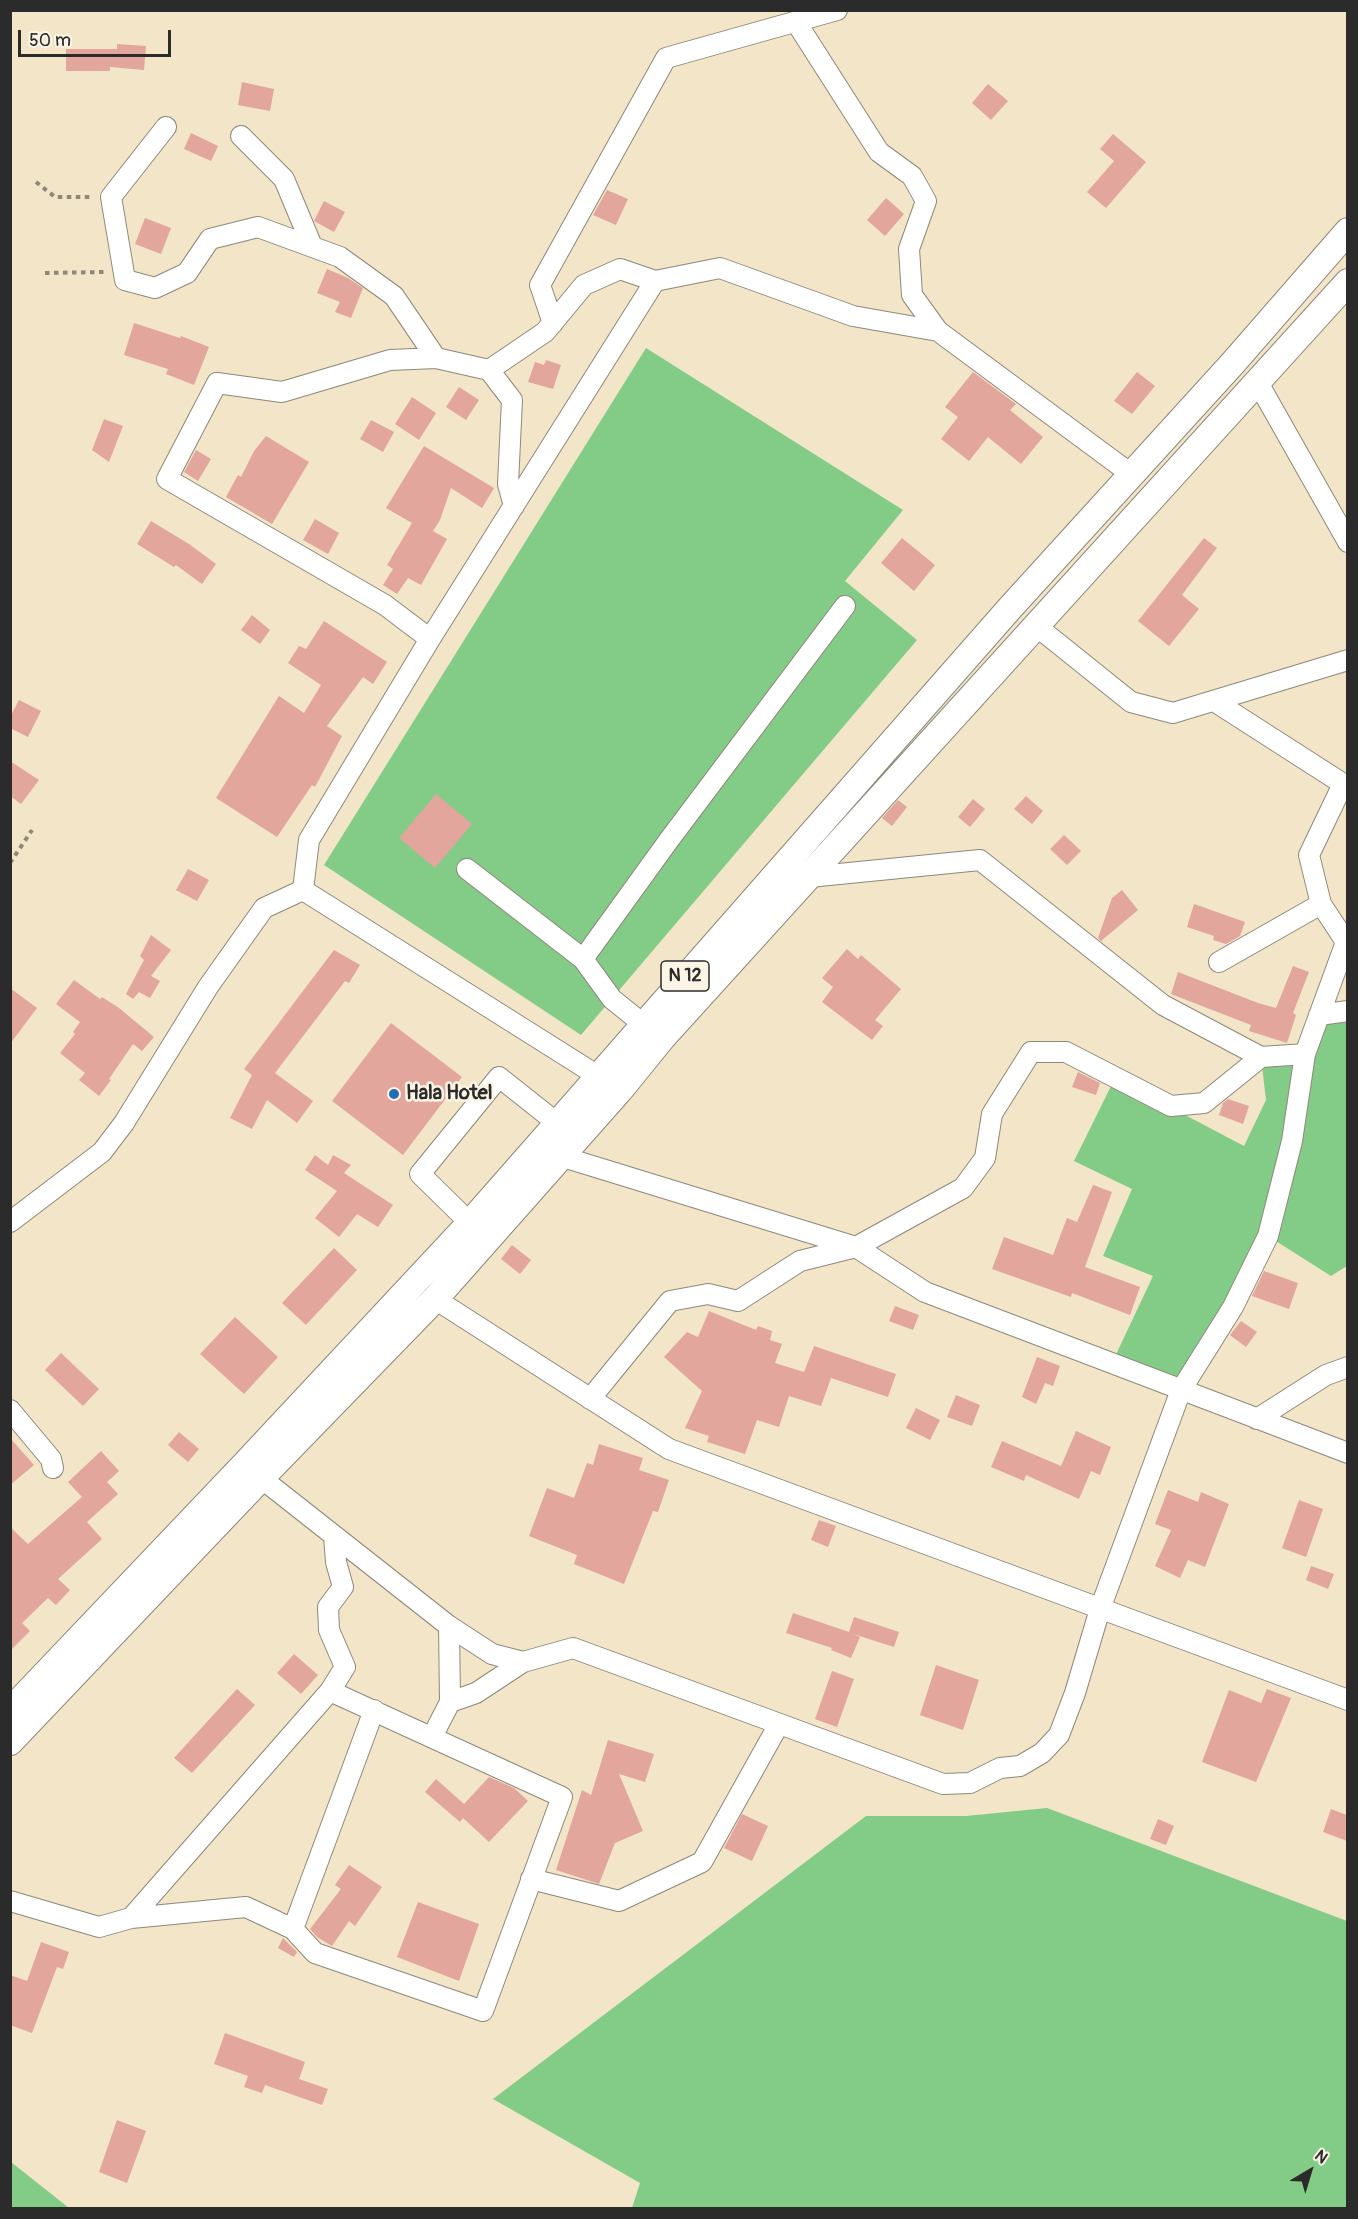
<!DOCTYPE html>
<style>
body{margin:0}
#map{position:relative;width:1358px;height:2219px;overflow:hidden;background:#f2e5c8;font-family:Pangolin,sans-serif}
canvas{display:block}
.frame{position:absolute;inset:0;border:12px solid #2b2b2b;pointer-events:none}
.north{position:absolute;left:1280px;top:2141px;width:60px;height:60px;-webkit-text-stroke:4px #fcf5e5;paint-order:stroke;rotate:38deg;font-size:16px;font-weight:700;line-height:24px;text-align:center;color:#2b2b2b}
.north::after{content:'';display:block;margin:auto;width:21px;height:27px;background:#2b2b2b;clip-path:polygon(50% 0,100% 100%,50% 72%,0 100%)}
.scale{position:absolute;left:18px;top:30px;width:153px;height:27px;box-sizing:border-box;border:3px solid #2b2b2b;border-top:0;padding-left:8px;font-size:18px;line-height:21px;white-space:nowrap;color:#2b2b2b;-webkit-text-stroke:4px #fcf5e5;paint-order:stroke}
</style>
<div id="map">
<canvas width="1358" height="2219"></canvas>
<div class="frame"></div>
<div class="north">N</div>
<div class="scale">50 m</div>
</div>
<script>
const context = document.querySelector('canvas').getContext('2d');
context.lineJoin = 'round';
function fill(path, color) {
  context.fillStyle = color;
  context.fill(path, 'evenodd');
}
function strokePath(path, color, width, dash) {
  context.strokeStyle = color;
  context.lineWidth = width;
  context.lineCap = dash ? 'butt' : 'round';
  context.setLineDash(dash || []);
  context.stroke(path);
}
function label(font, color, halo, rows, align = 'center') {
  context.font = font + ' Pangolin,sans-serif';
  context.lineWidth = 5;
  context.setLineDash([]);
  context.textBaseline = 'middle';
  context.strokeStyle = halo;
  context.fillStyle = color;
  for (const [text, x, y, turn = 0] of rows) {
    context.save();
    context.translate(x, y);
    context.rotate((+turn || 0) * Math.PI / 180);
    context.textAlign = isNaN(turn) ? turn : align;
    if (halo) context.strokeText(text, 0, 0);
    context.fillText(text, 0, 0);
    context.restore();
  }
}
const green = new Path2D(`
 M646 348 903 510 845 581 917 640 581 1035 324 865Z
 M1347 1011V1266L1331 1276 1268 1236 1181 1390 1112 1363 1153 1276 1103 1256 1132 1189 1074 1161 1115 1078 1244 1146 1266 1100 1261 1057 1305 1054 1319 1015Z
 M1047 1808 1347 1921V2208H632L640 2183 493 2099 866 1816H966Z
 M10 2162H11L69 2208H11Z`);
const building = new Path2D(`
 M117 44 146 46 144 70 110 67V71H66V49H117Z
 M242 82 274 89 270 111 238 105Z
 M988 84 1008 101 991 120 972 103Z
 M191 133 218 146 211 161 184 149Z
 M1113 134 1146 162 1106 208 1087 192 1114 161 1100 149Z
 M607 190 628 199 616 225 593 215Z
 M886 198 904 214 885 236 867 220Z
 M324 201 345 212 334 232 314 221Z
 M145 218 171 228 161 254 135 244Z
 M327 269 348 278 363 288 351 318 335 312 340 302 317 293Z
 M134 323 180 338 181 336 209 347 194 385 166 374 168 369 124 355Z
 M546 360 561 365 553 389 528 382 535 362 544 365Z
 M973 372 1016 404 1010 410 1043 437 1021 464 988 437 969 461 941 439 958 417 945 407Z
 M1137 372 1155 386 1132 414 1114 401Z
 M459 387 479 400 466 420 446 407Z
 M412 397 436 413 419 440 395 424Z
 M104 419 123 426 109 462 92 450Z
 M371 420 394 432 383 452 360 439Z
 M266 436 309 462 272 524 226 497 238 475 241 477 254 451Z
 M424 446 494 488 482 508 451 488 440 520 433 531 447 539 421 585 408 578 397 594 383 585 393 569 387 565 412 523 386 508Z
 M196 450 211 459 198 481 184 472Z
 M315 519 339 533 328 554 303 540Z
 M151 521 189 544 216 564 202 584 176 565 174 567 137 544Z
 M902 538 935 565 914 591 881 563Z
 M1204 538 1217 548 1182 595 1199 609 1169 646 1138 621Z
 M252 615 270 630 260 644 241 630Z
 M324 621 387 662 373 684 363 677 327 726 342 736 315 787 312 785 277 837 216 798 279 696 304 713 321 685 288 663 299 646 306 649Z
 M19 700 41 711 28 737 10 728V717Z
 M10 761 39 780 21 804 10 796Z
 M436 794 472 824 435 868 399 838Z
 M1026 796 1043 811 1032 824 1014 809Z
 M973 799 985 809 970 827 958 817Z
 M898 800 907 807 892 826 882 818Z
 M1064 835 1081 851 1067 865 1050 849Z
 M188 869 209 880 197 901 176 890Z
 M1122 890 1138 910 1101 941 1098 938 1112 898Z
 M1194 904 1245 922 1240 936 1226 944 1213 940 1214 936 1187 927Z
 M151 935 171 950 151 976 160 981 150 998 139 992 133 999 126 994 144 960 140 956Z
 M847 949 858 959 861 955 901 989 875 1020 883 1026 872 1040 822 1002 833 987 822 978Z
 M334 950 360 965 349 983 345 981 275 1073 313 1101 297 1123 267 1100 252 1129 230 1118 252 1075 244 1069Z
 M1293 966 1309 972 1293 1013 1296 1015 1287 1043 1249 1031 1251 1025 1171 994 1178 972 1258 1003 1276 1008Z
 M74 980 100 999 102 997 119 1008 154 1037 142 1051 133 1044 109 1079 111 1080 99 1096 79 1080 85 1073 60 1053 75 1034 73 1032 80 1022 56 1004Z
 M10 988 37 1008 10 1044Z
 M391 1023 462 1077 403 1155 332 1101Z
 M1078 1072 1100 1083 1096 1095 1072 1087Z
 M1228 1099 1249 1106 1243 1124 1219 1115 1223 1103Z
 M315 1155 328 1165 333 1155 351 1165 344 1173 393 1205 378 1227 357 1214 339 1237 315 1218 337 1191 305 1170Z
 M1093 1185 1112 1192 1085 1267 1140 1287 1130 1315 1072 1293 1071 1297 992 1269 1004 1237 1053 1255 1067 1218 1077 1222Z
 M512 1245 531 1260 520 1274 501 1259Z
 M334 1248 357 1270 306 1325 282 1303Z
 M1264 1271 1298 1283 1289 1309 1252 1296Z
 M895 1306 919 1315 913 1330 889 1321Z
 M709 1311 756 1330 758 1326 772 1331 770 1340 782 1344 775 1363 804 1372 814 1346 896 1374 888 1397 831 1378 821 1406 789 1396 779 1427 757 1420 745 1454 707 1442 709 1436 685 1428 702 1391 664 1357 687 1332 698 1337Z
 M235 1317 278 1357 244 1394 200 1354Z
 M1241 1321 1257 1332 1246 1347 1230 1335Z
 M61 1353 99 1389 83 1406 45 1370Z
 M1037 1357 1060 1366 1053 1386 1045 1383 1036 1404 1022 1397Z
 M956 1395 980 1405 972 1426 947 1417Z
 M916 1408 940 1420 930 1440 906 1428Z
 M1076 1431 1111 1447 1100 1475 1091 1471 1079 1499 1026 1475 1024 1481 991 1467 1002 1441 1061 1466Z
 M179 1432 199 1449 188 1462 168 1445Z
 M10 1438 34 1465 10 1485Z
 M599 1444 643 1458 639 1470 669 1480 658 1512 653 1511 624 1584 574 1564 577 1555 529 1536 547 1488 574 1498 587 1463 593 1465Z
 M101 1451 119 1471 107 1482 118 1494 87 1522 102 1539 58 1579 70 1590 56 1605 48 1598 22 1623 30 1631 10 1651V1527L28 1544 82 1497 68 1482Z
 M1168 1490 1198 1502 1201 1492 1229 1504 1205 1567 1188 1560 1180 1578 1155 1566 1171 1530 1155 1524Z
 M1299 1500 1323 1509 1306 1557 1282 1548Z
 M819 1520 836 1526 828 1547 811 1540Z
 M1311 1566 1334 1574 1328 1589 1306 1580Z
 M793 1613 849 1632 854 1617 899 1632 894 1647 853 1634 860 1637 851 1658 831 1650 832 1648 786 1633Z
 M294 1654 318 1675 301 1694 277 1673Z
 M936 1665 979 1680 963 1730 920 1715Z
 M832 1671 854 1679 837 1727 815 1719Z
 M237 1689 255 1705 192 1773 174 1758Z
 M1267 1689 1291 1698 1256 1782 1202 1762 1229 1690 1261 1703Z
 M608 1740 654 1754 645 1782 619 1774 643 1831 615 1843 599 1884 556 1870 582 1790 591 1795Z
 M489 1777 514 1788 528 1801 489 1842 463 1818 460 1822 425 1792 436 1779 464 1804Z
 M1331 1809 1347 1815V1841L1323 1832Z
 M742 1814 768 1826 752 1861 724 1848Z
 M1158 1819 1174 1826 1166 1845 1150 1839Z
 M349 1865 382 1887 355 1926 349 1921 332 1946 317 1937 310 1929 341 1889 335 1885Z
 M418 1902 479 1924 459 1981 397 1957Z
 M283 1938 297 1952 294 1957 278 1948Z
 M41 1942 69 1952 63 1969 57 1967 32 2033 10 2025V1975L27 1981Z
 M225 2033 305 2062 299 2079 328 2089 322 2105 265 2085 262 2093 244 2087 248 2076 214 2064Z
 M117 2120 146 2131 127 2183 99 2172Z`);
const path = new Path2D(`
 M36 182 55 197H93
 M45 273 104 272
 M10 863 32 830`);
const minor = new Path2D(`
 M796 22 879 152 912 176 926 201 909 249 912 295 938 331
 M166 127 111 197 125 280 155 288 187 273 210 239 258 227 340 257 394 296 436 358 489 370 545 332 584 285 620 269 655 281
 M241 136 284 179 312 246
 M553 323 540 285 666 58 837 10
 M489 370 512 400 508 484 514 506
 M1257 381 1348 542
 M1035 625 1131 702 1173 713 1348 660
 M430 639 385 605 167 479 217 383 282 392 390 360 436 358
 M1214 701 1348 787
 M467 869 583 959 612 999 643 1024
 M809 877 980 860 1163 1005 1261 1057 1305 1054
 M303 890 598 1076
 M583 959 669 840 845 606
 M1219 962 1321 904
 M1319 1015 1348 1011
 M550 1153 856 1247 925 1292 1348 1453
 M10 1222 102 1152 124 1123 208 987 264 908 303 890 309 840 430 639 655 281 720 268 853 316 938 331 1131 474
 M470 1223 420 1174 499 1077 557 1123
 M435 1299 669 1449 1348 1700
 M590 1399 670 1301 708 1294 738 1301 800 1261 856 1247 963 1188 985 1158 992 1114 1031 1052H1066L1171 1106 1204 1103 1261 1057
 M10 1410 51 1459 53 1468
 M1257 1419 1326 1375 1348 1367
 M261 1478 449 1626 492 1654 523 1662 573 1648 943 1784 970 1783 1000 1768 1020 1766 1042 1753 1059 1735 1075 1693 1100 1609 1181 1390 1233 1307 1268 1236 1292 1141 1305 1054 1346 942 1321 904 1309 855 1343 784
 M450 1702 476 1693 523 1662
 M432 1737 450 1702 449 1626
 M531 1879 619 1901 702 1862 779 1724
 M10 1901 99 1927 131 1918 330 1691 345 1667 329 1630 328 1607 343 1587 336 1562 334 1536
 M131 1918 246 1907 293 1929 315 1953 483 2011 562 1797 330 1691
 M293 1929 374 1710`);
const major = new Path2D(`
 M10 1711 246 1463 470 1223 1010 608 1233 363 1348 231
 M10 1742 261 1478 435 1299 620 1090 663 1037 1348 282`);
const markers = [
 [394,1094,6,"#1f6fb2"]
];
const shields = [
 [685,976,48]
];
const shieldNames = [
 ["N 12",685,976]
];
const poiNames = [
 ["Hala Hotel",406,1094]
];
fill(green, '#83cc88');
fill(building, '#e2a69d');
strokePath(minor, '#8e887a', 22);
strokePath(major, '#8e887a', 28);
strokePath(path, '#8e887a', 4, [4.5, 4.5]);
strokePath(minor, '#fff', 20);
strokePath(major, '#fff', 26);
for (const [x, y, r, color] of markers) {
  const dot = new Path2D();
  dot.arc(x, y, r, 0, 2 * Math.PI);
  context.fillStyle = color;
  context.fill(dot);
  strokePath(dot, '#fcf5e5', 2);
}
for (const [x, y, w] of shields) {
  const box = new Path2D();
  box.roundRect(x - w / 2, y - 15, w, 30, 4.5);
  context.fillStyle = '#fcf5e5';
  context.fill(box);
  strokePath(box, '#2b2b2b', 1.5);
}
label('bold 18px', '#2b2b2b', null, shieldNames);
label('bold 20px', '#2b2b2b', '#fcf5e5', poiNames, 'left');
</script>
